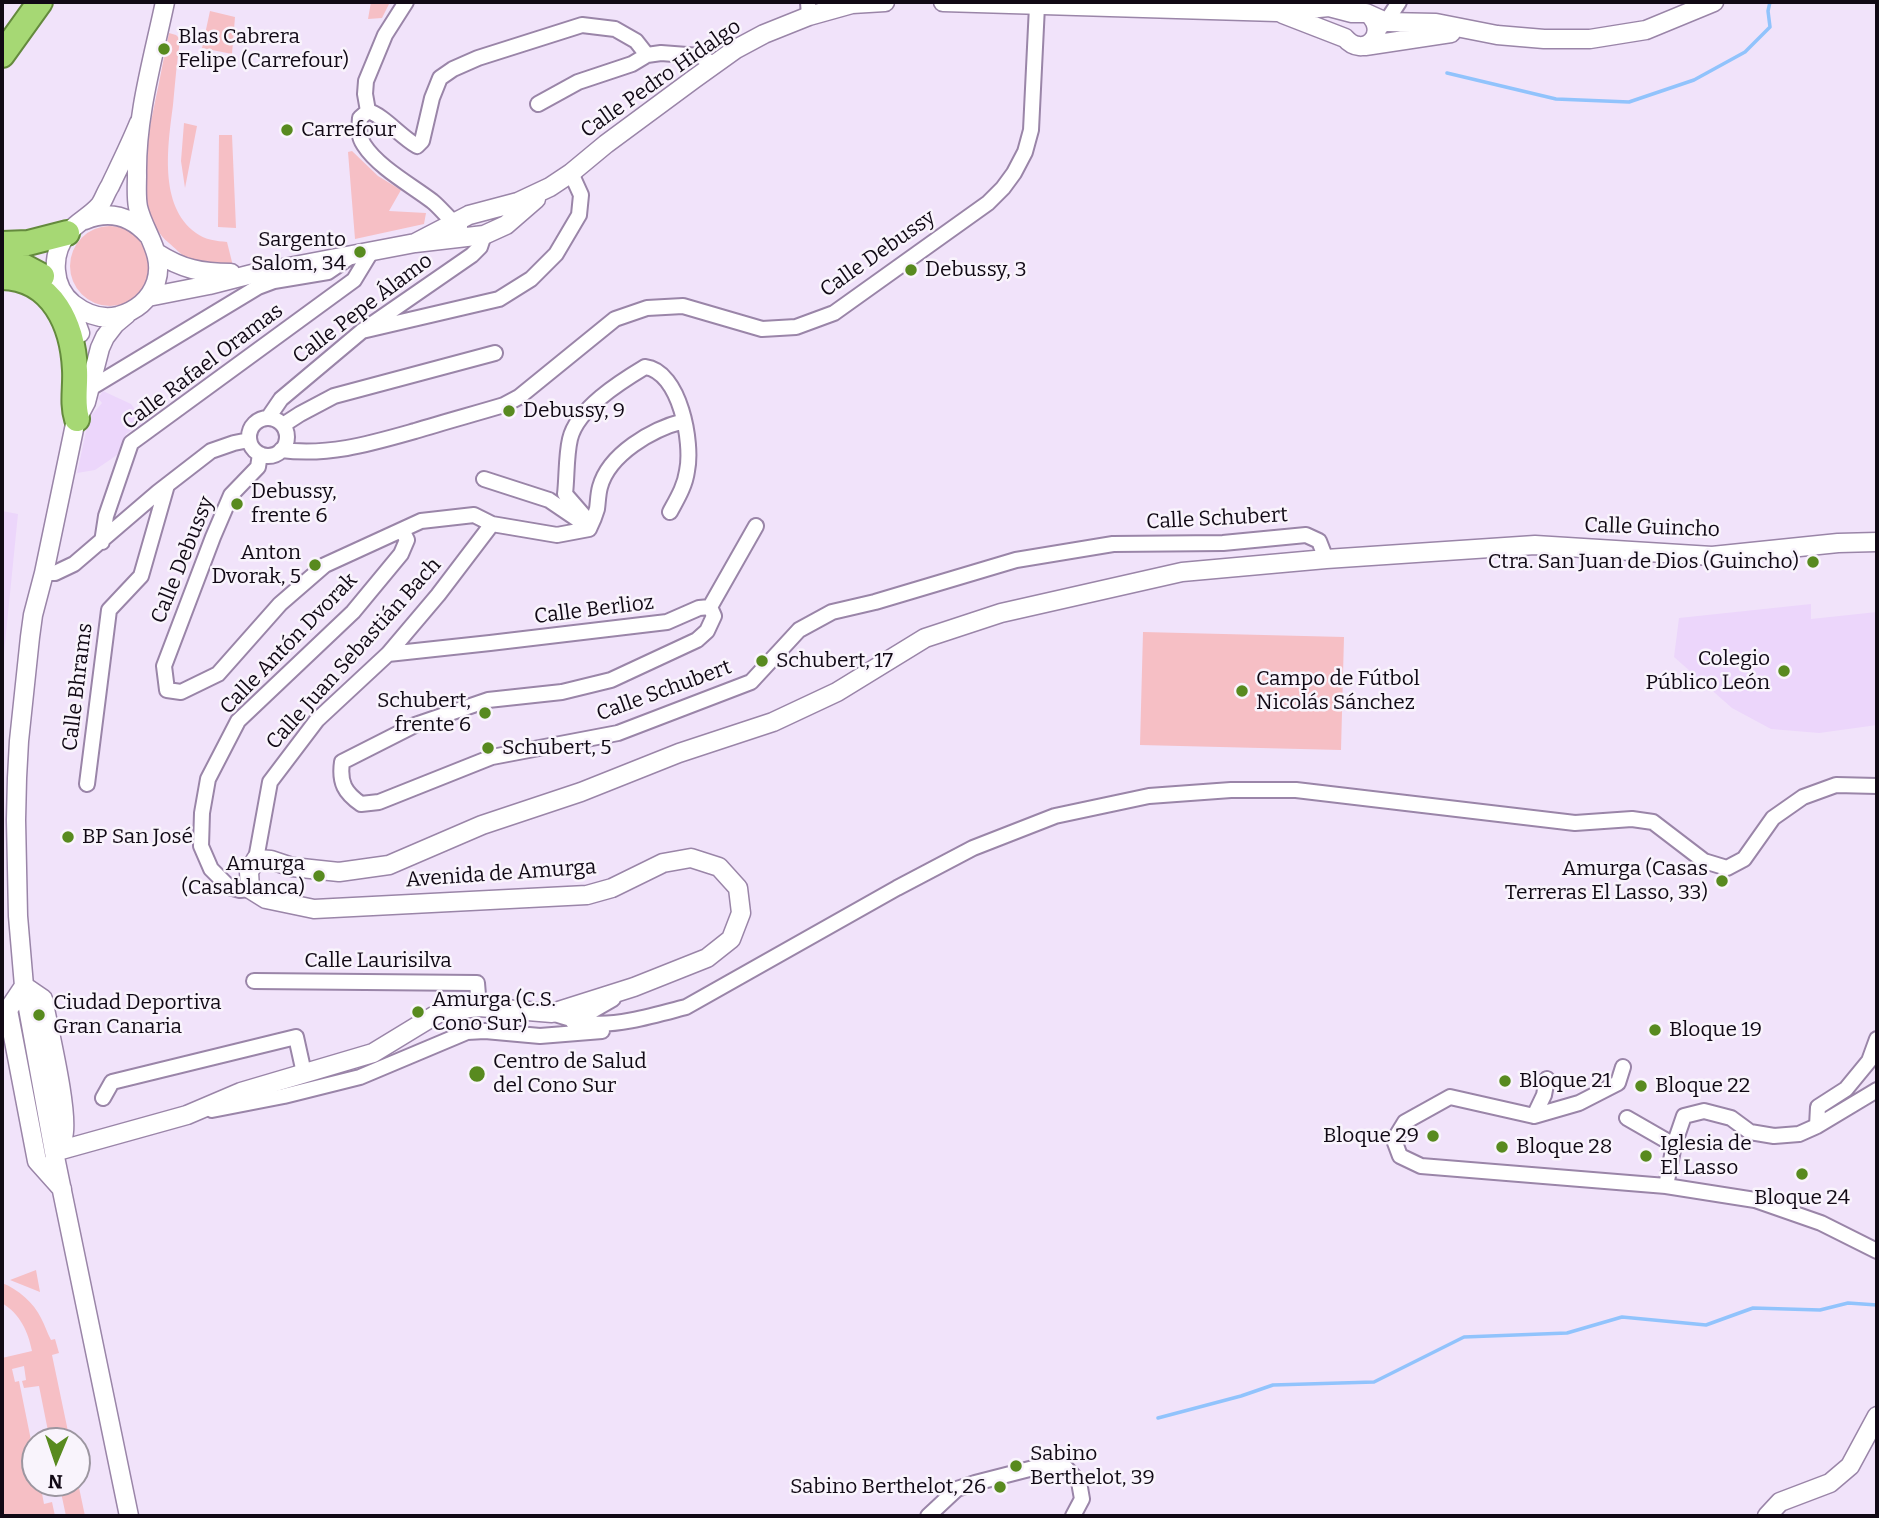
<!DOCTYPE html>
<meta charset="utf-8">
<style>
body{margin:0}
#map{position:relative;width:1879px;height:1518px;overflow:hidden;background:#f1e3fa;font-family:Bitter,serif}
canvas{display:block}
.frame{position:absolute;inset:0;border:4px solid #110915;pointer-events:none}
.north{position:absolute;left:21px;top:1427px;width:70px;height:70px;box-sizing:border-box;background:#f9f4fc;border:2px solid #9c96a0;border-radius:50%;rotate:182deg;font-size:19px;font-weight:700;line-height:28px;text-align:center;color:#110915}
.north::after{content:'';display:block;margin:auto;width:24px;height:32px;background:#588a1f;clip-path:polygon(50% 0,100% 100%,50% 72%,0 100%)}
</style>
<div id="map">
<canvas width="1879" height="1518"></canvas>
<div class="frame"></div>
<div class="north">N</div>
</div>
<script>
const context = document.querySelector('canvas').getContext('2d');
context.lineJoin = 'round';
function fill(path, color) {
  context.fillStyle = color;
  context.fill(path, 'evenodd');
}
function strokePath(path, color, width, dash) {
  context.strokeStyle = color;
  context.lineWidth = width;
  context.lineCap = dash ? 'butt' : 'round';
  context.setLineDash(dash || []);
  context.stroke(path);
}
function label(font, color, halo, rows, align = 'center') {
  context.font = font + ' Bitter,serif';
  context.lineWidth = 5;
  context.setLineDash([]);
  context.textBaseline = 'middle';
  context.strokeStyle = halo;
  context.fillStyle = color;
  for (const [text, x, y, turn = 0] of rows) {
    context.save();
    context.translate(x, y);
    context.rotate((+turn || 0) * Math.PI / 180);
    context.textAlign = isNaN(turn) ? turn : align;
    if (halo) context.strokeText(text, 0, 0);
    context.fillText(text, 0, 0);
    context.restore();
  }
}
const built = new Path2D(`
 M103 391 131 404 144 422 126 434 117 455 95 470 77 473 89 418 102 403 98 398Z
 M2 511 18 514 3 663H2Z
 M1811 604V619L1877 612V725L1819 733 1771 729 1732 708 1674 657 1679 618Z`);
const green = new Path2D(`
 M371 2H390L382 18 368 19Z
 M210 11 235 17 232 54 202 48Z
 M169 33 176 35 180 39C177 61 175 83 173 105 168 144 158 206 196 233 205 240 217 241 227 242L233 266C218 264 200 264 186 257 180 254 175 248 169 243 130 208 146 147 155 102 160 79 164 56 169 33Z
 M184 123 197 126 185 188 181 161Z
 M219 135H232L236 228 218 227Z
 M352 151 378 176 401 190 389 211 426 213 424 224 355 239 348 152Z
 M70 266a40 40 0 1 1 80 0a40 40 0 1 1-80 0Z
 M1143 632 1344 637 1341 750 1140 745Z
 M36 1270 40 1292 10 1280Z
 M2 1283C18 1289 34 1303 41 1318 45 1325 47 1333 51 1340L55 1339 59 1353 52 1355 70 1441H50L39 1386 24 1388 22 1381 26 1380 24 1366 12 1369 15 1382 19 1381 35 1460V1483H40L44 1504 52 1502 55 1516H2V1358L32 1351C28 1331 20 1314 2 1303Z
 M77 1478 85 1516H66L59 1483H77Z`);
const stream = new Path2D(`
 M1447 73 1556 99 1629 102 1694 80 1745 52 1770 27 1768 11 1770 2
 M1158 1418 1241 1396 1273 1385 1374 1382 1464 1337 1567 1333 1622 1317 1706 1325 1753 1308 1820 1310 1848 1303 1877 1305`);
const minor = new Path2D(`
 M808 2 809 16
 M1380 28 1386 22 1399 2
 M538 104 578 82 632 64 647 55 661 53 700 56 715 65
 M368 111 365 94 366 81 385 35 406 2
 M460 227C449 220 442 209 432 201 411 185 378 167 364 145 358 136 359 129 360 118L368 111C383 115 401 137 417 146L422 141 432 98 440 78 453 69 478 58 582 25 615 29 636 41 647 55
 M362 331 499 299 531 279 556 254 579 215 581 195 571 173
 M89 389 258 287 274 281 328 272 350 257
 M268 418 281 399 362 331 472 255 480 247 484 235
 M249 437a19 19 0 1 1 38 0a19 19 0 1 1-38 0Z
 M283 425 300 414 334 396 495 353
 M281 450C329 456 369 444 415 431 444 422 474 414 504 405L519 397 615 319 647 308 683 306 762 329 796 327 834 313 988 203 1003 188 1014 173 1025 152 1031 130 1037 6
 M260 454 258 467 231 495 213 537 164 666 167 690 181 692 218 674 280 604 325 565 421 521 474 515 492 524 557 535 589 529
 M484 479 549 500 577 519
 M589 529 585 517 565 494C567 477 566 456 570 439 577 409 620 382 645 367 680 371 693 443 687 471 685 486 677 499 670 512
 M589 529C592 523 595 516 597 509 598 502 598 494 600 487 609 454 652 429 684 421
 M102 542 106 516 131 443 354 280 371 252
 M44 573H55L74 564 158 492 211 451 234 443 249 440
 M710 607 714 616 707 631 697 640 611 680 562 692 488 700 415 725 342 762C339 783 345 793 361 804L379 802 492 757 618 733 751 682 799 630 832 612 875 602 1016 560 1113 544 1223 543 1306 535 1319 541 1326 559
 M710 607 756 526
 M388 654 490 643 667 622 699 608 710 607
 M87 784 109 610 141 576 167 485
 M256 859 270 782 317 720 388 654 438 595 492 524
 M250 889 240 890 229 887 211 869 201 846 202 813 208 779 238 721 353 612 401 554 407 540 402 530
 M254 981 477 983 479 1007
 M552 1013C564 1017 576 1021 589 1023 616 1027 659 1014 686 1007L897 888 973 848 1055 816 1149 796 1231 790H1296L1575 823 1632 819 1653 822 1704 861 1727 868 1744 859 1773 818 1803 797 1836 785 1877 786
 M573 1022 613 999
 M1623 1067 1618 1083 1579 1103 1534 1116 1450 1097 1405 1122 1394 1140 1400 1156 1421 1166 1666 1186 1755 1200 1821 1223 1877 1251
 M103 1098 112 1082 296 1037 304 1073
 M212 1110 284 1096 360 1077 467 1032 485 1031 540 1036 602 1031
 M1534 1116 1544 1095 1547 1079
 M1627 1118 1674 1145
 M1817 1126 1818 1107 1846 1089 1869 1061 1877 1039
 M1666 1186 1674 1145 1684 1116 1704 1111 1731 1118 1750 1132 1774 1136 1799 1134 1817 1126 1877 1090
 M928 1516 957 1489 975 1483 1049 1464 1065 1467 1079 1482 1082 1499 1073 1516`);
const tertiary = new Path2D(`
 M943 2 1277 12 1329 7 1352 13H1366L1386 22 1436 23 1497 35 1544 39H1590L1646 30 1714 2
 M1283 14 1345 38C1363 59 1389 35 1370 15
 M1365 46 1451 33
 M139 123C130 145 120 165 110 186 106 192 104 199 100 205 91 216 77 222 68 233 50 254 52 287 73 304 86 314 102 320 118 316 135 311 150 300 156 282 165 254 144 233 138 207 136 197 137 185 137 175 136 116 153 59 165 2
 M85 220C109 210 131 216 148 235
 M415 243 469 215 518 202 550 187 571 173 606 144 694 79 736 49 764 34 809 16 852 4 885 2
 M157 253C182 269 201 273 231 273
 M148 297 209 285 252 274 415 243 484 235 506 225 536 199
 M68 300 80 333
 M78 410 44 573 33 615 30 637 19 741 17 778 16 820 18 916 24 986 54 1152 129 1516
 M77 419 86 402 100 348 105 337 115 324 127 314
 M24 986 8 1010 37 1161 62 1189
 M24 986 43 999C48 1026 70 1116 63 1137 61 1142 57 1147 54 1152
 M54 1152 187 1115 241 1092 373 1053 442 1011 479 1007 552 1013 634 987 707 958 731 939 741 913 738 888 719 867 691 858 663 863 612 888 587 895 314 909 266 899 250 889 249 872 256 859 271 860 292 867 339 872 389 865 482 825 581 792 679 753 773 722 837 692 925 638 1001 613 1182 572 1326 559 1535 545 1712 556 1838 543 1877 542
 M1767 1516 1780 1502 1830 1483 1850 1466 1877 1416`);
const trunk = new Path2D(`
 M2 55 40 2
 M2 244 28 243 67 233
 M2 257 10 259 42 276
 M2 277C53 278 73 326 75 370 76 387 72 403 77 419`);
const markers = [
 [164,49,7,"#588a1f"],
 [287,130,7,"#588a1f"],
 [360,252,7,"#588a1f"],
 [911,270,7,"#588a1f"],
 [509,411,7,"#588a1f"],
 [237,504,7,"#588a1f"],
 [1813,562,7,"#588a1f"],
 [315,565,7,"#588a1f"],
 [762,661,7,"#588a1f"],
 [1784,671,7,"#588a1f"],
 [1242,691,7,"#588a1f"],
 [485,713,7,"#588a1f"],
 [488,748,7,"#588a1f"],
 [68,837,7,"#588a1f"],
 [319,876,7,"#588a1f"],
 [1722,881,7,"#588a1f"],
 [418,1012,7,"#588a1f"],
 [39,1015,7,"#588a1f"],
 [1655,1030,7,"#588a1f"],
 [477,1074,9,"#588a1f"],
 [1505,1081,7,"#588a1f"],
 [1641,1086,7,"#588a1f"],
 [1433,1136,7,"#588a1f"],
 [1502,1147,7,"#588a1f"],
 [1646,1156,7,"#588a1f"],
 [1802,1174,7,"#588a1f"],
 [1016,1466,7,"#588a1f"],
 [1000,1487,7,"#588a1f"]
];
const poiNames = [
 ["Blas Cabrera",178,37],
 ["Felipe (Carrefour)",178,61],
 ["Carrefour",301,130],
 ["Sargento",346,240,"right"],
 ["Salom, 34",346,264,"right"],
 ["Debussy, 3",925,270],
 ["Debussy, 9",523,411],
 ["Debussy,",251,492],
 ["frente 6",251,516],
 ["Anton",301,553,"right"],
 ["Dvorak, 5",301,577,"right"],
 ["Ctra. San Juan de Dios (Guincho)",1799,562,"right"],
 ["Colegio",1770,659,"right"],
 ["Público León",1770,683,"right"],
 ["Schubert, 17",776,661],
 ["Campo de Fútbol",1256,679],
 ["Nicolás Sánchez",1256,703],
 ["Schubert,",471,701,"right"],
 ["frente 6",471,725,"right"],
 ["Schubert, 5",502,748],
 ["BP San José",82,837],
 ["Amurga",305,864,"right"],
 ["(Casablanca)",305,888,"right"],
 ["Amurga (Casas",1708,869,"right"],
 ["Terreras El Lasso, 33)",1708,893,"right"],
 ["Amurga (C.S.",432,1000],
 ["Cono Sur)",432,1024],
 ["Ciudad Deportiva",53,1003],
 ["Gran Canaria",53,1027],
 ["Bloque 19",1669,1030],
 ["Centro de Salud",493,1062],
 ["del Cono Sur",493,1086],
 ["Bloque 21",1519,1081],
 ["Bloque 22",1655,1086],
 ["Bloque 29",1419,1136,"right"],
 ["Iglesia de",1660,1144],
 ["El Lasso",1660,1168],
 ["Bloque 28",1516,1147],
 ["Bloque 24",1802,1198,"center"],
 ["Sabino",1030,1454],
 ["Berthelot, 39",1030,1478],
 ["Sabino Berthelot, 26",986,1487,"right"]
];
const streetNames = [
 ["Calle Pedro Hidalgo",661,79,-35],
 ["Calle Debussy",878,254,-35],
 ["Calle Pepe Álamo",363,309,-37],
 ["Calle Rafael Oramas",203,367,-37],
 ["Calle Schubert",1217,519,-3],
 ["Calle Guincho",1652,528,2],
 ["Calle Debussy",183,560,-68],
 ["Calle Berlioz",594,610,-7],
 ["Calle Antón Dvorak",289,644,-46],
 ["Calle Juan Sebastián Bach",354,654,-48],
 ["Calle Bhrams",78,687,-83],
 ["Calle Schubert",664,691,-20],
 ["Avenida de Amurga",501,874,-4],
 ["Calle Laurisilva",378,961]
];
fill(built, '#ecd6fb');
fill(green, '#f6bfc5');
strokePath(stream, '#91c3fc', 3.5);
strokePath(minor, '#9a85a8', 18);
strokePath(tertiary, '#9a85a8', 21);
strokePath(trunk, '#648a3d', 28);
strokePath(minor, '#fff', 14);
strokePath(tertiary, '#fff', 18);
strokePath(trunk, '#a6d874', 24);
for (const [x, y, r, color] of markers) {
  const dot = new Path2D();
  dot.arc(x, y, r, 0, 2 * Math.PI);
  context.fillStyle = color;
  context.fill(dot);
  strokePath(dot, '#f9f4fc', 2.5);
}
label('21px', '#110915', '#f9f4fc', poiNames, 'left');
label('21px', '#110915', '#f9f4fc', streetNames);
</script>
